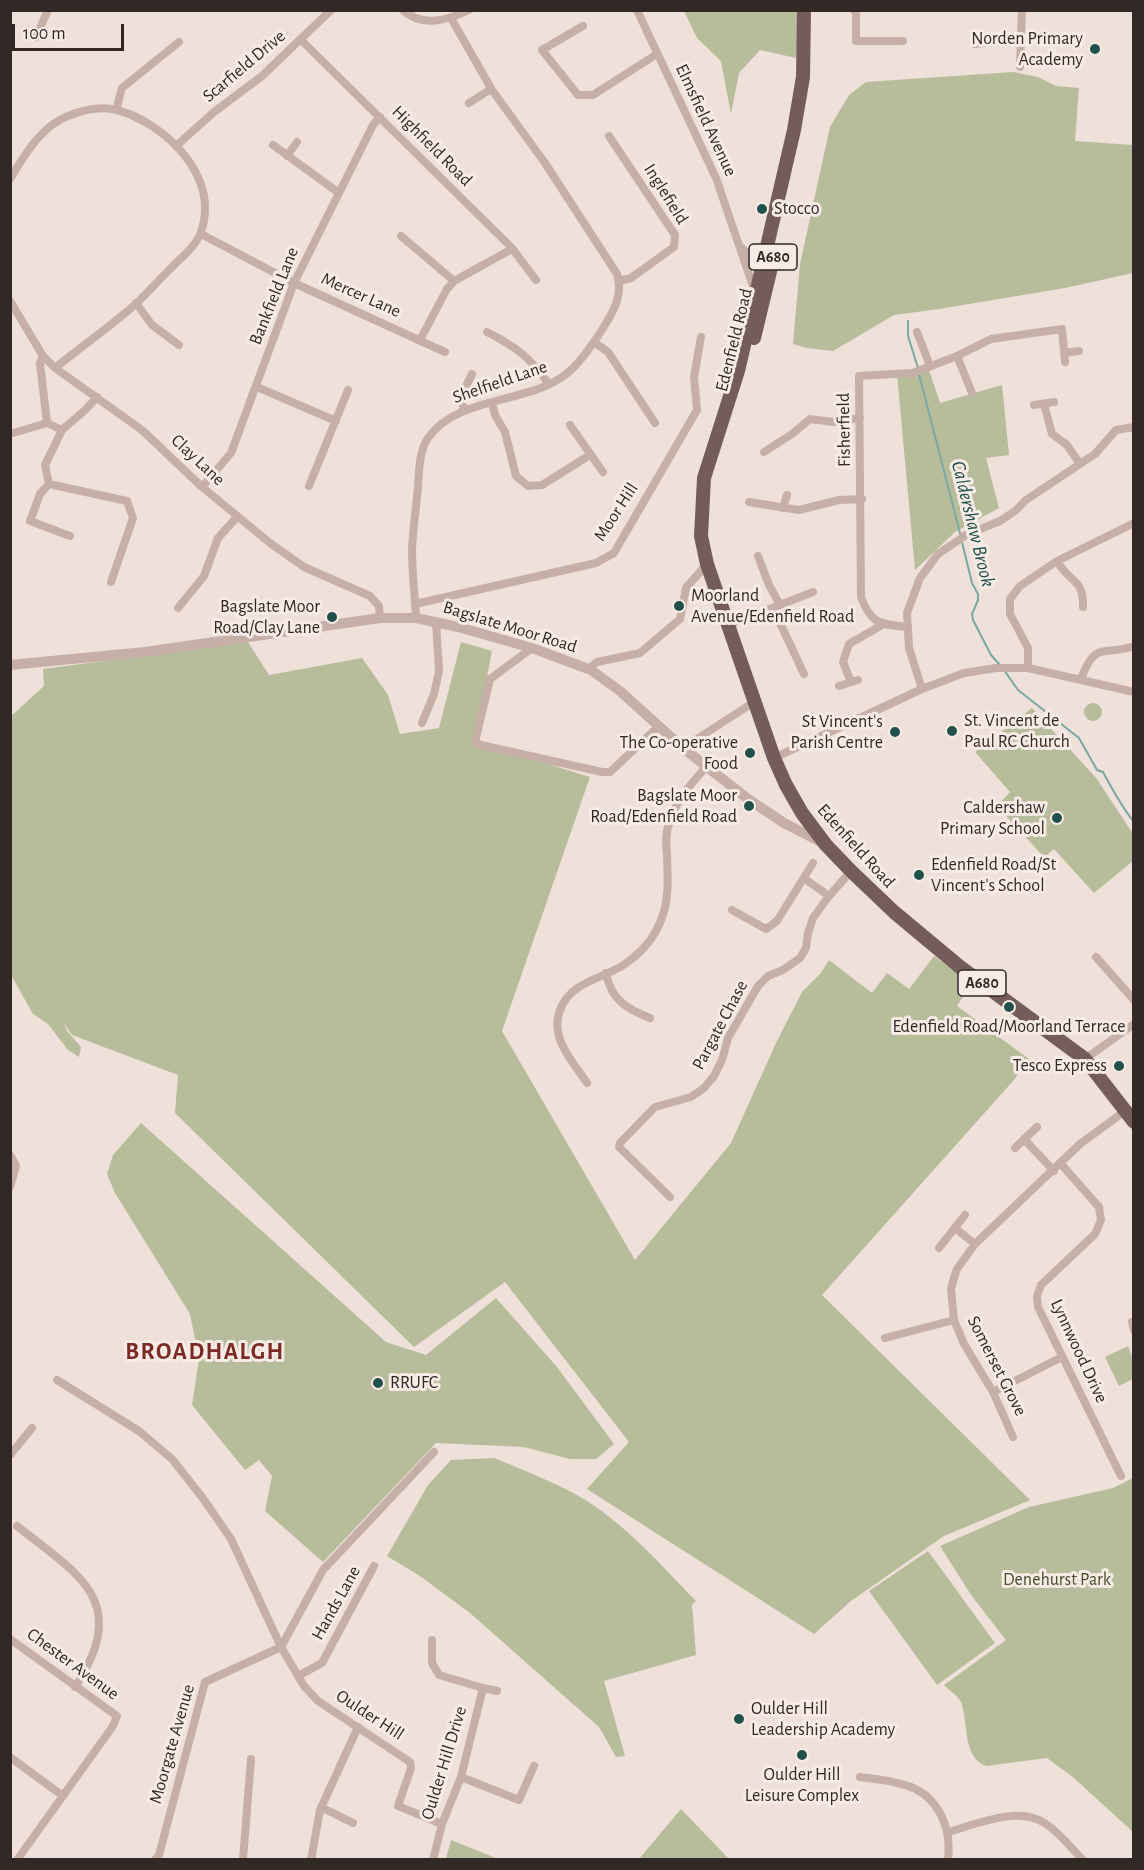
<!DOCTYPE html>
<style>
body{margin:0}
#map{position:relative;width:1144px;height:1870px;overflow:hidden;background:#efe0d9;font-family:"Alegreya Sans",sans-serif}
canvas{display:block}
.frame{position:absolute;inset:0;border:12px solid #322826;pointer-events:none}
.scale{position:absolute;left:12px;top:24px;width:112px;height:27px;box-sizing:border-box;border:3px solid #322826;border-top:0;padding-left:8px;font-size:18px;line-height:21px;white-space:nowrap;color:#322826;-webkit-text-stroke:4px #f7ebe5;paint-order:stroke}
</style>
<div id="map">
<canvas width="1144" height="1870"></canvas>
<div class="frame"></div>
<div class="scale">100 m</div>
</div>
<script>
const context = document.querySelector('canvas').getContext('2d');
context.lineJoin = 'round';
function fill(path, color) {
  context.fillStyle = color;
  context.fill(path, 'evenodd');
}
function strokePath(path, color, width, dash) {
  context.strokeStyle = color;
  context.lineWidth = width;
  context.lineCap = dash ? 'butt' : 'round';
  context.setLineDash(dash || []);
  context.stroke(path);
}
function label(font, color, halo, rows, align = 'center') {
  context.font = font + ' "Alegreya Sans",sans-serif';
  context.lineWidth = 6;
  context.setLineDash([]);
  context.textBaseline = 'middle';
  context.strokeStyle = halo;
  context.fillStyle = color;
  for (const [text, x, y, turn = 0] of rows) {
    context.save();
    context.translate(x, y);
    context.rotate((+turn || 0) * Math.PI / 180);
    context.textAlign = isNaN(turn) ? turn : align;
    if (halo) context.strokeText(text, 0, 0);
    context.fillText(text, 0, 0);
    context.restore();
  }
}
const green = new Path2D(`
 M684 11H799L796 58 760 50 739 73 731 114 721 61 697 38Z
 M1013 72 1038 77 1056 86 1079 88 1075 141 1133 145V273L1065 288 939 309 894 315 833 351 807 348 793 344 800 264 830 127 849 95 866 82Z
 M929 370 940 403 1002 385 1009 455 986 458 999 508 955 532 915 570 897 374Z
 M248 642 269 675 362 658 388 695 400 734 439 728 461 642 492 651 474 745 515 754 590 777 502 1031 635 1260 731 1143 776 1043 802 992 821 973 829 960 872 993 887 973 909 989 934 956 971 983 957 1006 1029 1059 1013 1081 822 1295 1030 1500 944 1536 851 1601 814 1634 587 1489 629 1442 505 1282 414 1347 175 1113 178 1075 72 1035 64 1023 67 1031 81 1047 79 1057 68 1050 48 1024 33 1014 11 975 10 717 44 686 43 669Z
 M1084 712a9 9 0 1 1 18 0a9 9 0 1 1-18 0Z
 M1032 708 1097 779 1133 834V861L1094 893 1054 849 1044 857 997 806 1010 792 975 752Z
 M141 1123 386 1342 426 1355 496 1298 557 1367 614 1444 596 1459H570L524 1447 436 1443 323 1562 265 1511 272 1476 259 1460 245 1470 192 1405 199 1359 190 1314 115 1193 107 1174 113 1155Z
 M1128 1346 1133 1359V1379L1119 1386 1105 1357Z
 M494 1458C525 1471 558 1483 587 1501 628 1527 662 1566 696 1601L692 1605 696 1655 604 1681 625 1756 616 1757 599 1727 470 1613 420 1576 387 1556 428 1485 451 1460Z
 M1133 1478V1832L1074 1778 1047 1758 986 1766C962 1757 969 1723 961 1702 958 1696 949 1690 944 1685L1006 1640 971 1595 940 1546 1029 1507 1113 1488Z
 M928 1551 995 1643 937 1685 869 1591Z
 M681 1809 729 1859H639Z
 M451 1840 498 1859H446Z`);
const stream = new Path2D(`
 M908 321V336L918 368
 M919 374 961 537
 M962 542 972 583 978 594V600L972 614 973 620 991 655 1000 665
 M1004 670 1018 690 1079 738 1097 770 1103 772C1112 789 1121 806 1134 822`);
const minor = new Path2D(`
 M403 10C422 28 448 20 469 10
 M637 10 716 178 755 292
 M854 10 856 14V41H903
 M583 26 542 50 578 95H593L657 54
 M36 37 48 10
 M301 40 511 247 536 280
 M975 44 994 42 1021 43
 M1020 67 1022 10
 M469 103 491 89
 M116 110 122 88 179 42
 M609 136 675 235 674 247 631 278 619 281
 M273 145 339 193
 M176 146 214 112 262 76 331 10
 M287 156 297 142
 M10 179C24 156 41 126 68 116 83 110 101 106 117 110 165 123 221 177 201 232 196 246 182 257 172 267 160 279 149 291 137 303 111 326 82 346 55 368
 M201 234 294 283 445 352
 M401 236 454 281
 M742 248 748 254 768 259
 M10 301 43 356 55 368 142 430 202 487 270 543 304 567 370 596 379 606 380 618
 M136 303 152 325 179 345
 M487 332C518 348 528 356 549 384
 M917 332 930 366
 M420 340 447 289 454 281 512 249
 M594 342 608 352 655 423
 M1064 353 1079 351
 M43 356 40 363 47 423
 M957 356 972 393
 M257 387 336 421
 M492 403 495 415 505 432 516 476 528 486 542 485 590 455
 M1044 404 1052 434 1067 445 1080 464
 M1034 405 1054 402
 M464 411 461 397 472 374
 M570 425 603 472
 M10 434 47 423 62 430
 M764 452 792 434 810 419 834 422 860 418
 M49 484 127 501 133 518 111 582
 M309 486 348 390
 M202 487 231 453 294 283 373 125 380 117
 M749 502 799 510 839 500 862 499
 M783 508 787 495
 M70 536 30 521 40 494 49 484 45 465 62 430 85 410 97 397
 M758 556 769 585 780 605
 M1057 561C1069 583 1084 578 1083 607
 M415 604 596 563 614 553 697 410 694 377 701 337
 M178 608 204 576 218 538 237 517
 M773 608 804 674
 M416 618C415 596 412 573 412 550 413 529 416 508 418 487 419 471 419 451 428 438 456 397 523 404 562 377 577 368 596 340 605 325 615 309 623 293 617 274L545 163 492 90 451 18
 M728 625 813 592
 M908 627C881 624 871 625 861 597L859 376 913 373 957 356 991 339 1062 329 1065 362
 M532 648 490 679 475 742 481 745 602 772H610L659 726
 M1028 668V648L1010 614V599L1020 586 1057 561 1134 523
 M591 670 592 666 597 662 640 653 680 619 686 588 707 564
 M1081 679C1096 639 1104 657 1134 646
 M851 682 843 662 849 644 882 625
 M839 686 858 680
 M922 689 909 648 907 613 920 578 938 554 966 535 1000 521 1015 511 1026 500 1095 454 1116 430 1134 427
 M422 723 434 694 439 671 436 621
 M683 748 754 702
 M774 758 922 689 964 673 996 668H1028L1134 692
 M805 879 829 896
 M732 910 766 929 777 921 813 863
 M1096 957 1134 1000
 M606 973C611 1000 627 1009 650 1018
 M1085 1059 1134 1024
 M587 1083C573 1062 549 1037 560 1010 571 981 603 979 625 964 638 955 649 944 656 931 670 906 668 882 667 855 666 845 665 834 669 824 675 801 691 784 706 767
 M1024 1139 1054 1171
 M1015 1148 1037 1127
 M10 1155 16 1166 10 1187
 M1061 1164 1099 1207 1101 1220 1095 1234 1041 1285 1037 1296 1038 1307 1121 1476
 M670 1197 619 1147 620 1143 655 1107 691 1097 704 1088 714 1076 722 1060 728 1038 758 986 768 976 783 970 800 958 806 948 808 933 813 918 829 896 851 871
 M955 1228 975 1244
 M939 1248 965 1215
 M1132 1322 1134 1330
 M885 1338 954 1320
 M57 1380 139 1431 172 1459 202 1497 231 1539 281 1647 304 1686 318 1701 410 1762 411 1768 398 1806 442 1824
 M993 1392 1062 1357
 M1013 1437 993 1392 964 1344 954 1320 951 1289 954 1278 957 1269 975 1244 1080 1144 1125 1111
 M10 1455 32 1428
 M17 1526C80 1576 131 1601 75 1687
 M10 1639 117 1716 113 1726 17 1860
 M432 1640V1663L439 1675 483 1688 461 1777 442 1824 433 1860
 M281 1647 323 1570 434 1452
 M298 1676 322 1663 374 1566
 M483 1688 497 1691
 M10 1757 63 1796
 M461 1777 519 1800 534 1766
 M860 1777C873 1779 888 1780 901 1784 937 1792 952 1826 948 1860
 M321 1807 353 1823
 M948 1832C978 1824 1018 1805 1046 1824 1060 1833 1071 1848 1083 1860
 M155 1860 159 1855 205 1682 281 1647
 M243 1860 251 1759
 M311 1860 320 1810 358 1727`);
const tertiary = new Path2D(`
 M10 665 145 652 380 618H416L458 627 532 648 591 670 620 691 683 748 748 799 784 823 825 844`);
const primary = new Path2D(`
 M804 10 803 77 794 130 738 371 704 478 701 536 707 564 774 758 786 785 802 813 826 845 851 871 894 912 960 967 1085 1059 1134 1122
 M754 338 772 263`);
const markers = [
 [1095,49,6,"#20504a"],
 [762,209,6,"#20504a"],
 [679,606,6,"#20504a"],
 [332,617,6,"#20504a"],
 [952,731,6,"#20504a"],
 [895,732,6,"#20504a"],
 [750,753,6,"#20504a"],
 [749,806,6,"#20504a"],
 [1057,818,6,"#20504a"],
 [919,875,6,"#20504a"],
 [1009,1007,6,"#20504a"],
 [1119,1066,6,"#20504a"],
 [378,1383,6,"#20504a"],
 [739,1719,6,"#20504a"],
 [802,1755,6,"#20504a"]
];
const shields = [
 [773,257,48],
 [982,983,48]
];
const shieldNames = [
 ["A680",773,257],
 ["A680",982,983]
];
const poiNames = [
 ["Norden Primary",1083,39],
 ["Academy",1083,60],
 ["Stocco",774,209,"left"],
 ["Moorland",691,596,"left"],
 ["Avenue/Edenfield Road",691,617,"left"],
 ["Bagslate Moor",320,607],
 ["Road/Clay Lane",320,628],
 ["St. Vincent de",964,721,"left"],
 ["Paul RC Church",964,742,"left"],
 ["St Vincent's",883,722],
 ["Parish Centre",883,743],
 ["The Co-operative",738,743],
 ["Food",738,764],
 ["Bagslate Moor",737,796],
 ["Road/Edenfield Road",737,817],
 ["Caldershaw",1045,808],
 ["Primary School",1045,829],
 ["Edenfield Road/St",931,865,"left"],
 ["Vincent's School",931,886,"left"],
 ["Edenfield Road/Moorland Terrace",1009,1027,"center"],
 ["Tesco Express",1107,1066],
 ["RRUFC",390,1383,"left"],
 ["Oulder Hill",751,1709,"left"],
 ["Leadership Academy",751,1730,"left"],
 ["Oulder Hill",802,1775,"center"],
 ["Leisure Complex",802,1796,"center"]
];
const streetNames = [
 ["Scarfield Drive",244,66,-40],
 ["Elmsfield Avenue",706,120,65],
 ["Highfield Road",432,146,45],
 ["Inglefield",666,194,58],
 ["Mercer Lane",361,295,24],
 ["Bankfield Lane",274,296,-68],
 ["Edenfield Road",734,340,-76],
 ["Shelfield Lane",500,382,-19],
 ["Fisherfield",844,430,-91],
 ["Clay Lane",198,460,43],
 ["Moor Hill",616,512,-57],
 ["Bagslate Moor Road",510,627,17],
 ["Edenfield Road",856,846,48],
 ["Pargate Chase",720,1025,-62],
 ["Lynnwood Drive",1079,1351,65],
 ["Somerset Grove",997,1366,63],
 ["Hands Lane",336,1603,-61],
 ["Chester Avenue",73,1664,36],
 ["Oulder Hill",370,1715,33],
 ["Moorgate Avenue",172,1744,-74],
 ["Oulder Hill Drive",444,1763,-73]
];
const parkNames = [
 ["Denehurst Park",1057,1580]
];
const waterNames = [
 ["Caldershaw Brook",973,524,76]
];
const districtNames = [
 ["BROADHALGH",205,1352]
];
fill(green, '#b7bc9b');
strokePath(stream, '#7aa9a2', 2);
strokePath(minor, '#c6afa6', 8);
strokePath(tertiary, '#c6afa6', 10);
strokePath(primary, '#735c59', 14);
for (const [x, y, r, color] of markers) {
  const dot = new Path2D();
  dot.arc(x, y, r, 0, 2 * Math.PI);
  context.fillStyle = color;
  context.fill(dot);
  strokePath(dot, '#f7ebe5', 2);
}
for (const [x, y, w] of shields) {
  const box = new Path2D();
  box.roundRect(x - w / 2, y - 13, w, 26, 4.5);
  context.fillStyle = '#f7ebe5';
  context.fill(box);
  strokePath(box, '#322826', 1.5);
}
label('bold 16px', '#322826', null, shieldNames);
label('18px', '#322826', '#f7ebe5', poiNames, 'right');
label('18px', '#322826', '#f7ebe5', streetNames);
label('18px', '#484f2c', '#f7ebe5', parkNames);
label('italic 20px', '#20504a', '#f7ebe5', waterNames);
context.letterSpacing = '1.5px';
label('bold 24px', '#7b2a26', '#f7ebe5', districtNames);
context.letterSpacing = '0px';
</script>
